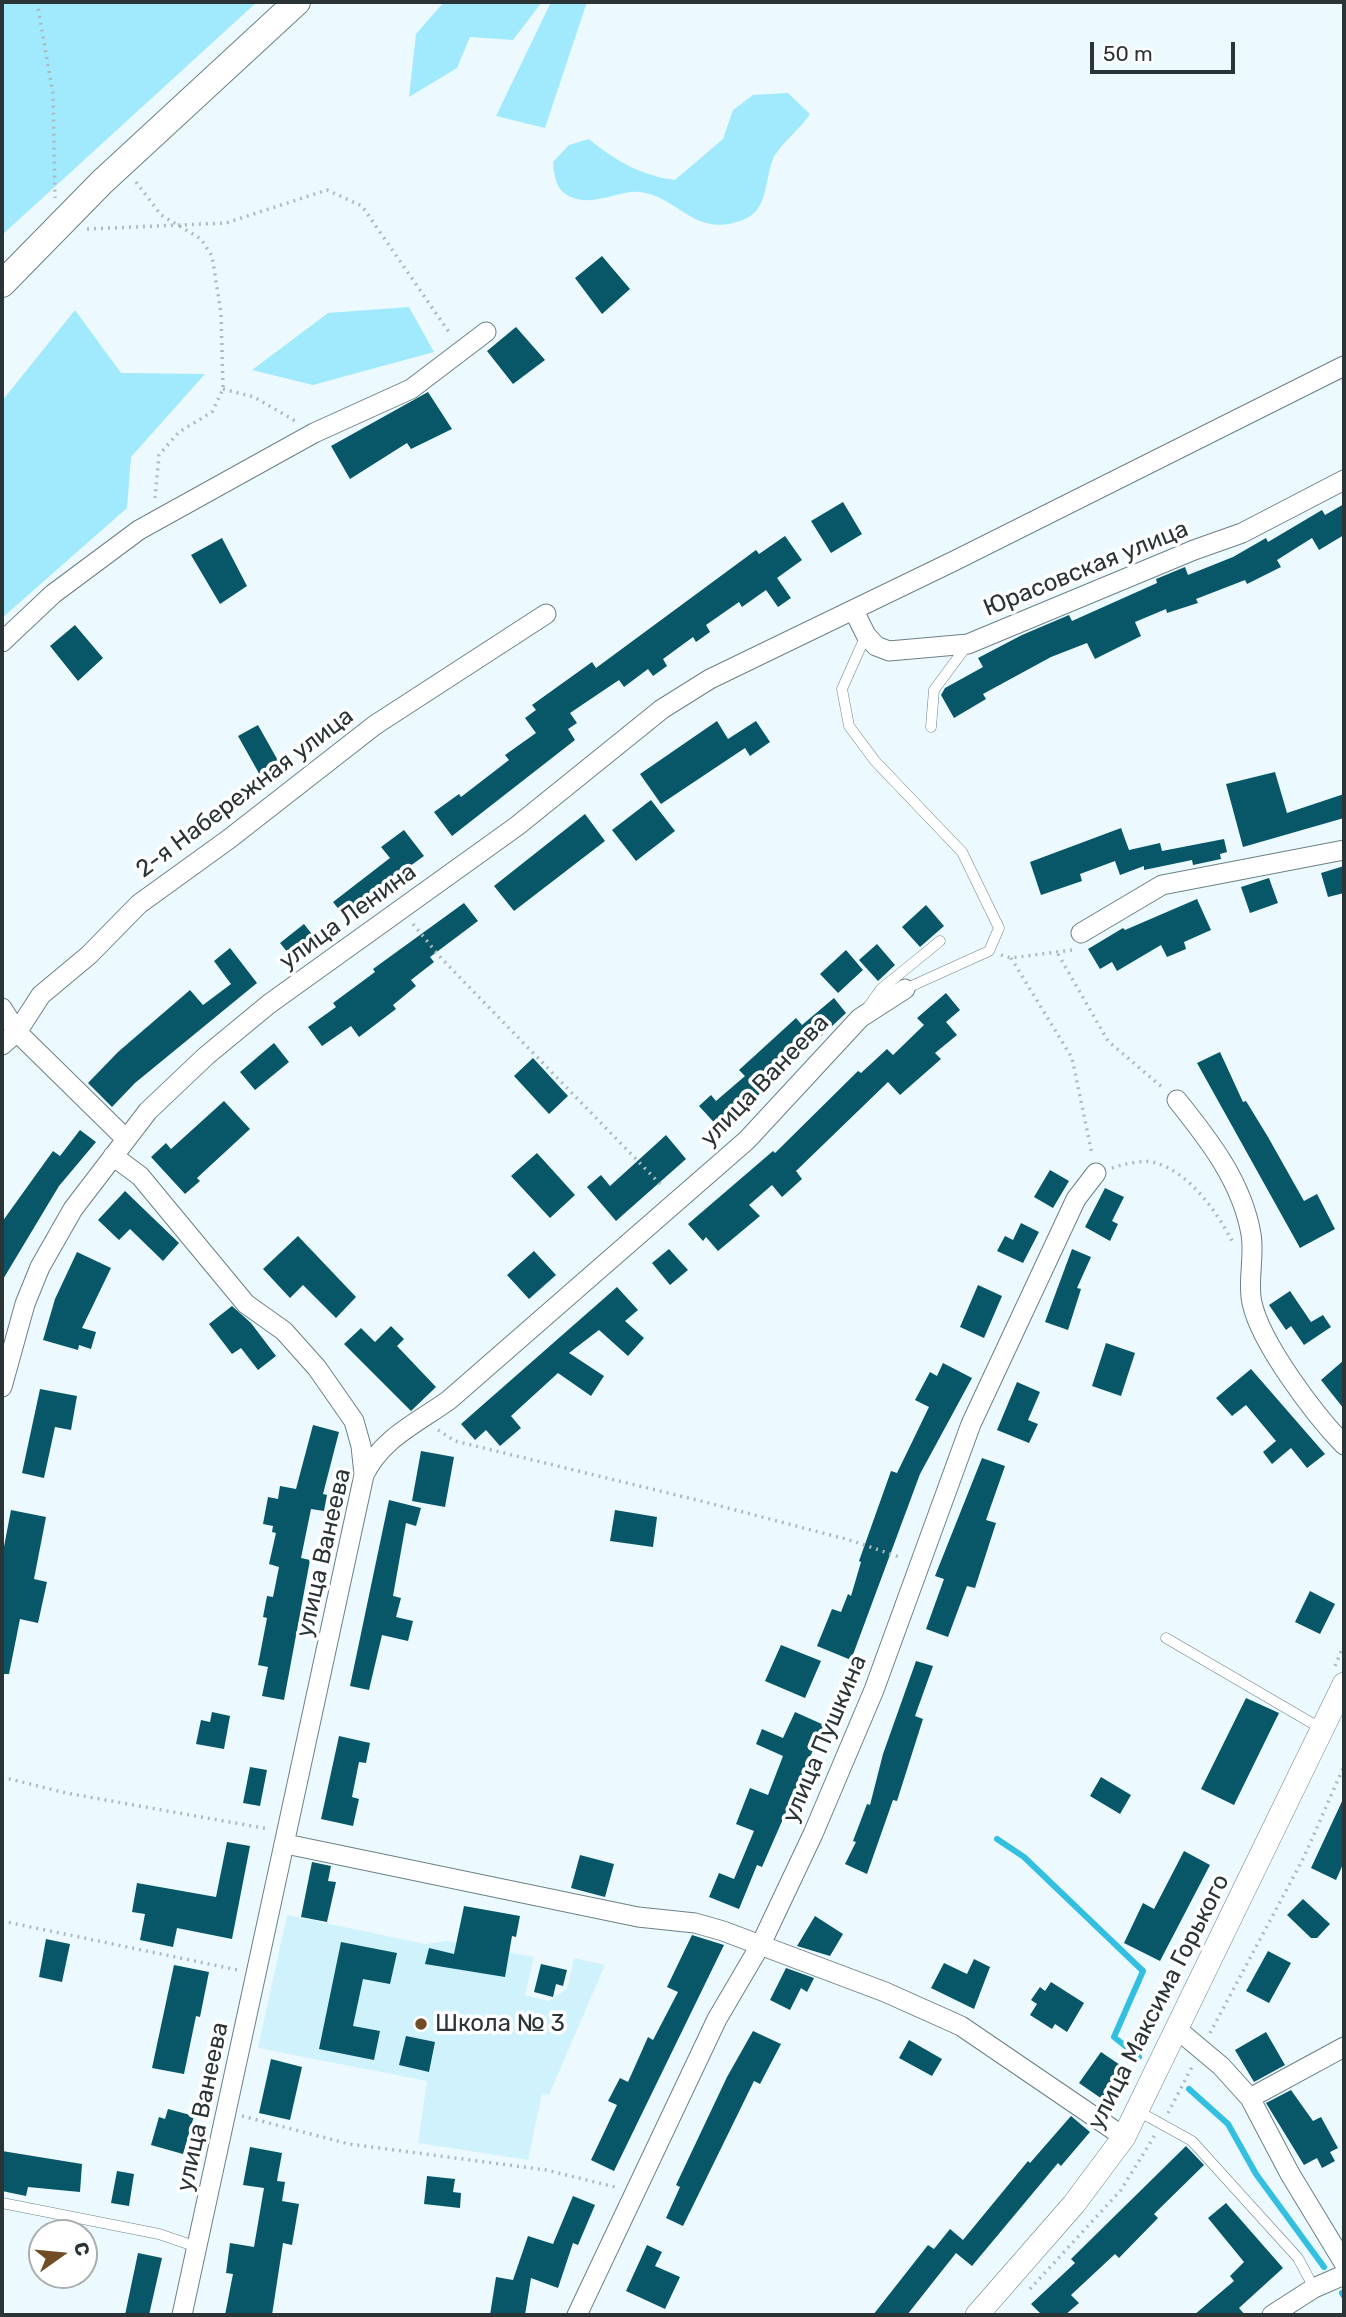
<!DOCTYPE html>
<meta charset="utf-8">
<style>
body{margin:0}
#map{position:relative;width:1346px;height:2317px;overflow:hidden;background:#ecfaff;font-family:Rubik,sans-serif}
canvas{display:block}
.frame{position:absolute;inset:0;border:4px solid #2a3436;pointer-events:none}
.north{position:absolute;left:28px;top:2219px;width:70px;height:70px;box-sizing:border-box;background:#fff;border:2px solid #aaaeaf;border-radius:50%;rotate:75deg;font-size:19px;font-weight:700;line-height:28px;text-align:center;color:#2a3436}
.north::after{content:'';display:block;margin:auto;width:24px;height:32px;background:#704d26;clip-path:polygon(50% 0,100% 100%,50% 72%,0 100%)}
.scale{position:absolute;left:1090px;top:42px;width:145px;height:32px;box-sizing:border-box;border:4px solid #2a3436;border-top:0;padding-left:9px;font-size:21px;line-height:24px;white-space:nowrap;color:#2a3436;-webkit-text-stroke:5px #fff;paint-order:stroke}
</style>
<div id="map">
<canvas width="1346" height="2317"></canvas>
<div class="frame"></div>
<div class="north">С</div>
<div class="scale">50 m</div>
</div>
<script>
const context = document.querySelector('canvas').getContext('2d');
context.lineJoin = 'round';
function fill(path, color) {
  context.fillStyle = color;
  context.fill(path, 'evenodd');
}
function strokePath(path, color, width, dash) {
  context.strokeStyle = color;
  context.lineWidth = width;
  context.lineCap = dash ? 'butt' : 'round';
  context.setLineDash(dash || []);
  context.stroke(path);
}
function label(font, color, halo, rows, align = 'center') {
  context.font = font + ' Rubik,sans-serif';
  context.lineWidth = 7;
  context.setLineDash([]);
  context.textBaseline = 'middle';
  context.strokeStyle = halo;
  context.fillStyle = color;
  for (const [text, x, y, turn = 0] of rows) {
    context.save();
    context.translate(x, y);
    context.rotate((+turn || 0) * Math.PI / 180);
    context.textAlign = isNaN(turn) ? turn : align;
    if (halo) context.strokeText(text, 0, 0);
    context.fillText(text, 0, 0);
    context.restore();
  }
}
const built = new Path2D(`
 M287 1915 425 1944 448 1941 534 1957 525 1995 549 2001 567 1989 574 1958 605 1965 549 2095 542 2094 528 2160 418 2143 427 2081 258 2048Z`);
const green = new Path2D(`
 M2 2H257L2 235Z
 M444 2H542L513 40 470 37 457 68 409 97 416 34Z
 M551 2H587L545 128 496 116Z
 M788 93 810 114C802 127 777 148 773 159 765 178 768 210 745 219 695 240 680 197 640 192 618 190 595 207 571 197 556 191 554 176 553 162L569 145 589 139C614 160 642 176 675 180L723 139 733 110 753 95Z
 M409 307 434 352 313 385 252 370 328 313Z
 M75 310 121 373 205 374 131 457 127 508 2 618V401Z`);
const stream = new Path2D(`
 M997 1839 1024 1857 1143 1971 1114 2037 1139 2057
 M1189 2089 1228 2124 1256 2174 1324 2267
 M1342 2293 1344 2296`);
const building = new Path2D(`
 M602 256 630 289 602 314 575 278Z
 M516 327 545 360 513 384 487 351Z
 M428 392 452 429 411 449 407 443 350 479 331 446Z
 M843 502 862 534 831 553 811 521Z
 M1344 504V535L1319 550 1312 538 1277 560 1281 567 1247 584 1245 580 1196 599 1198 603 1167 613 1166 609 1135 622 1141 636 1095 659 1087 643 1051 657 983 694 986 699 954 718 941 695 945 688 983 667 978 658 1022 635 1069 615 1072 621 1157 583 1156 579 1185 567 1188 575 1233 557 1266 538 1268 542 1322 510 1325 515Z
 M785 536 802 560 777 578 791 598 778 607 766 590 742 607 739 602 706 625 710 632 696 642 693 637 663 659 667 666 653 676 648 669 624 687 619 680 570 713 577 723 568 729 575 740 452 836 434 812 459 794 461 797 509 760 505 755 536 733 525 718 536 710 532 705 592 662 596 668 756 550 759 554Z
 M222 538 247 586 220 604 191 555Z
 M75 625 103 658 78 681 50 646Z
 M717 721 728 739 756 721 770 742 750 756 745 748 661 804 640 774Z
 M258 725 281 766 261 777 238 736Z
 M1275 772 1287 813 1344 794V818L1243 847 1226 784Z
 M651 800 675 831 636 861 612 830Z
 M585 814 605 841 514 911 494 886Z
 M1121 828 1129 850 1160 843 1162 851 1224 839 1227 852 1220 854 1221 859 1193 865 1192 860 1144 870V866L1120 875 1115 861 1080 874 1082 881 1041 895 1030 862Z
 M404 830 424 856 378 889 381 893 347 920 333 902 390 858 381 847Z
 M1344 866V893L1328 897 1321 873Z
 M1269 878 1278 903 1250 913 1241 887Z
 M1197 899 1211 930 1184 942 1186 949 1167 957 1161 945 1117 971 1112 962 1100 969 1088 949 1123 928 1125 930Z
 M464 903 478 921 430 957 434 962 411 980 416 986 393 1005 396 1009 359 1037 351 1026 322 1046 308 1027 336 1007 333 1003 375 972 373 969Z
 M926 905 944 926 920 947 902 927Z
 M304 924 315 938 292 958 280 943Z
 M877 944 895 965 878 981 859 960Z
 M230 948 257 983 135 1083 112 1107 88 1083 118 1052 190 990 203 1005 231 984 214 961Z
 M846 950 863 970 838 993 820 974Z
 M946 993 960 1010 946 1022 957 1035 935 1053 941 1059 900 1095 888 1082 796 1171 802 1179 782 1197 772 1185 749 1205 760 1216 718 1251 706 1237 703 1241 688 1224 773 1151 775 1153 858 1071 861 1073 887 1049 893 1055 924 1025 917 1018Z
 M834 998 846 1013 721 1130 699 1106 711 1095 716 1101 745 1076 739 1070 796 1018 802 1025Z
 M274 1043 289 1062 255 1090 240 1072Z
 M1220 1052 1243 1102 1246 1101 1268 1137 1304 1201 1317 1194 1335 1229 1300 1248 1197 1063Z
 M533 1058 568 1096 549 1114 514 1076Z
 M224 1101 250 1129 197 1178 200 1181 185 1194 151 1157 166 1143 171 1149Z
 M80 1130 96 1142 59 1186 2 1281V1222L53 1151 60 1156Z
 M666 1135 686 1159 616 1221 587 1187 601 1175 610 1186Z
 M537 1153 575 1195 550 1218 511 1176Z
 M1050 1170 1069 1181 1053 1208 1034 1197Z
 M1105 1188 1124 1197 1112 1221 1118 1224 1110 1241 1085 1227Z
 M125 1191 179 1243 163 1261 130 1229 119 1240 98 1220Z
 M1021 1223 1039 1232 1023 1263 997 1251 1005 1236 1013 1240Z
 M298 1236 356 1297 336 1318 303 1285 290 1298 263 1269Z
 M669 1249 688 1270 670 1285 652 1263Z
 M1072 1249 1091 1257 1077 1288 1081 1289 1068 1330 1045 1322Z
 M534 1251 556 1275 529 1299 507 1275Z
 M77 1252 111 1268 82 1328 96 1332 91 1349 79 1345 78 1350 43 1340 55 1299Z
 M978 1285 1002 1296 984 1338 960 1327Z
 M617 1287 638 1310 625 1321 644 1338 628 1356 599 1330 569 1353 604 1376 591 1396 558 1373 511 1416 521 1428 500 1446 486 1430 475 1440 461 1424Z
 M1290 1291 1311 1322 1323 1315 1331 1327 1304 1345 1291 1326 1286 1330 1269 1305Z
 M232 1306 251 1323 276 1356 258 1370 241 1348 232 1354 209 1324Z
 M391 1326 404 1339 397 1346 436 1387 411 1411 344 1344 361 1328 375 1342Z
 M1106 1343 1135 1353 1121 1396 1092 1386Z
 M1344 1360V1409L1321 1380Z
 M943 1363 972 1378 920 1474 851 1660 817 1646 832 1609 841 1612 848 1594 851 1596 861 1562 859 1561 891 1471 897 1473 929 1407 915 1400 930 1372 937 1376Z
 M1251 1369 1325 1454 1307 1468 1291 1448 1272 1464 1263 1452 1276 1441 1246 1405 1232 1416 1216 1398Z
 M1017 1382 1040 1392 1028 1420 1038 1424 1029 1443 997 1430Z
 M40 1389 77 1396 71 1430 55 1427 44 1478 22 1473Z
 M313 1425 339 1432 323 1494 327 1495 324 1511 311 1509 301 1558 310 1560 284 1700 262 1696 268 1667 258 1665 267 1618 263 1617 267 1596 273 1597 279 1567 269 1564 276 1533 272 1532 273 1526 263 1524 268 1497 278 1499 280 1486 296 1489Z
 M421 1451 454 1457 445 1507 412 1501Z
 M982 1458 1005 1466 986 1520 996 1523 975 1588 967 1586 948 1637 926 1629 944 1579 935 1576Z
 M389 1500 421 1508 416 1526 406 1523 393 1596 401 1598 396 1617 413 1621 408 1641 382 1635 369 1690 350 1686Z
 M11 1510 46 1517 34 1579 47 1582 38 1623 20 1619 9 1674H2V1557Z
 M615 1510 657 1517 653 1547 610 1541Z
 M1310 1591 1335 1604 1320 1634 1295 1622Z
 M781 1645 821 1661 805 1698 765 1681Z
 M916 1661 933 1666 915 1716 923 1719 897 1801 893 1800 867 1874 845 1864 856 1842 853 1841 867 1804 870 1805 883 1754Z
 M1246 1698 1279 1713 1234 1805 1201 1789Z
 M212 1712 230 1716 224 1749 196 1744 201 1720 210 1722Z
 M795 1712 824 1725 762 1867 757 1865 739 1909 709 1897 719 1873 734 1879 754 1831 736 1824 750 1788 768 1795 783 1756 756 1744 762 1729 783 1738Z
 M339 1736 370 1743 366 1763 359 1762 352 1797 359 1799 353 1826 321 1819Z
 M250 1767 267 1770 260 1806 243 1803Z
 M1101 1777 1131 1795 1120 1814 1090 1796Z
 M1344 1797V1862L1336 1880 1311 1868Z
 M227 1842 250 1846 232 1939 177 1928 173 1947 140 1940 145 1914 132 1912 137 1883 216 1897Z
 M1184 1851 1210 1865 1160 1961 1124 1943 1143 1903 1154 1909Z
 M580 1855 614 1864 605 1897 571 1888Z
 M312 1862 331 1866 328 1881 336 1882 327 1922 301 1917Z
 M1303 1899 1330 1924 1317 1938H1311L1287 1915Z
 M464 1906 520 1916 516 1937 512 1936 505 1977 425 1964 429 1948 454 1954Z
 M815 1916 843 1934 830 1956 797 1946Z
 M692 1935 724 1945 614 2171 591 2160 617 2105 608 2101 620 2078 628 2082 648 2037 653 2040 678 1992 667 1987Z
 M46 1939 70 1944 62 1982 39 1977Z
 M341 1942 397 1953 390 1984 363 1979 353 2026 380 2031 374 2060 319 2049Z
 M1268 1951 1291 1963 1269 2003 1246 1991Z
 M974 1959 990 1967 974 2009 931 1988 944 1963 967 1974Z
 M541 1964 567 1970 563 1986 556 1984 553 1997 534 1992Z
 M174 1965 209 1972 200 2017 196 2016 184 2074 152 2068Z
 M786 1968 814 1978 807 1992 801 1988 790 2010 770 2000Z
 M1051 1982 1084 2003 1067 2032 1055 2024 1052 2029 1030 2015 1037 2004 1031 2000 1040 1987 1045 1991Z
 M753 2031 781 2044 760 2084 754 2081 683 2226 666 2218 680 2187 676 2185 727 2077Z
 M1266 2032 1285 2065 1254 2082 1235 2050Z
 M406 2036 435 2042 429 2072 399 2065Z
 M909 2040 942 2059 932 2076 899 2058Z
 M1101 2052 1126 2069 1105 2101 1079 2083Z
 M271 2059 302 2067 290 2120 259 2113Z
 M1291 2090 1313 2121 1321 2117 1338 2148 1330 2152 1335 2161 1322 2168 1317 2158 1304 2165 1266 2103Z
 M168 2109 194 2116 183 2154 151 2145 159 2117 165 2119Z
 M1071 2116 1090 2132 1061 2166 1058 2163 972 2266 956 2253 907 2315H873L928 2245 934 2249 950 2229 963 2240 1028 2161 1030 2163Z
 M1186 2146 1204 2165 1154 2214 1158 2218 1119 2258 1115 2254 1071 2295 1079 2303 1065 2315H1042L1031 2304 1075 2263 1071 2259Z
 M250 2147 282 2153 277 2181 285 2182 282 2201 299 2204 292 2245 283 2243 272 2315H225L233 2274 226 2273 230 2243 254 2247 264 2188 243 2185Z
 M2 2151 82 2164 80 2192 28 2187 26 2196 2 2191Z
 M117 2171 134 2174 129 2206 111 2203Z
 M427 2176 455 2179 453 2192 461 2193 460 2208 424 2204Z
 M573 2196 595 2205 578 2245 573 2243 558 2288 531 2278 525 2315H490L496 2277 513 2280 528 2236 553 2244Z
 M1226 2203 1283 2268 1239 2308 1245 2315H1194L1234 2281 1230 2276 1244 2262 1208 2218Z
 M647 2245 662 2252 655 2266 680 2277 665 2309 626 2291Z
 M138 2253 162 2258 149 2315H125Z`);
const path = new Path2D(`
 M37 2 53 94 55 198
 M136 182 161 215 201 239 212 256 221 313 223 389 212 412 179 432 159 455 155 498
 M87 229 226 223 327 190 362 206 451 335
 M223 389 254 397 297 422
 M413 924 441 958 663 1187
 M1058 954 1108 1041 1163 1088
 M1001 955 1011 958 1072 950
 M1011 958 1072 1058 1092 1154
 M1112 1168C1123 1164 1145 1159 1156 1163 1190 1173 1217 1212 1232 1241
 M438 1430 455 1441 709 1503 853 1541 902 1558
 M1335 1666 1344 1645
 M2 1777 66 1793 269 1829
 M2 1921 238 1970
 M1210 2033 1304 1857 1344 1766
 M1168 2113 1192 2067
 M242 2116 349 2144 546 2170 619 2188
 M1030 2289 1121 2190 1155 2135`);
const service = new Path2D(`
 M866 635 842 689 849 726 875 761 962 852 999 928 989 951 905 989
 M931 727 934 690 968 644
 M869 1006 881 989 940 941
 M1166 1638 1322 1729
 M1138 2111 1192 2141 1298 2258 1314 2288
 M2 2203 159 2234 197 2247`);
const minor = new Path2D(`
 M854 611 866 635 876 646 889 651 968 644 1194 550 1242 533 1344 480
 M2 642 53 594 139 530 314 433 411 389 486 332
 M1081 933 1162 885 1344 850
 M2 1008 17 1032 126 1139
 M2 1045 17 1032 41 995 89 955 139 904 229 839 375 725 546 614
 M1177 1100C1209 1140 1242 1182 1251 1234 1255 1257 1247 1282 1252 1303 1261 1344 1315 1415 1344 1445
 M113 1156 140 1176 246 1304 284 1331 317 1368 354 1421 361 1446 364 1474
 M2 1387 25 1304 40 1267 73 1209 148 1111 206 1056 269 1004 517 826 662 709 710 679 954 561 1344 366
 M286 1844 638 1917 695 1923 723 1931 885 1992 961 2026 1124 2137
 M1178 2030 1221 2066 1250 2098 1290 2174 1344 2263
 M1250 2098 1344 2047
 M182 2315 364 1475C382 1438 417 1423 449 1400L747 1140 860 1018 905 989
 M577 2315 717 2019 761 1944 813 1834 874 1690 971 1424 1076 1199 1096 1173
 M1272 2315 1314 2288 1344 2275`);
const tertiary = new Path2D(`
 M977 2315 1074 2204 1124 2137 1344 1684`);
const secondary = new Path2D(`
 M2 284 102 182 297 2`);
const markers = [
 [421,2024,7,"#704d26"]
];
const streetNames = [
 ["Юрасовская улица",1086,569,-22],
 ["2-я Набережная улица",245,793,-37],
 ["улица Ленина",348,917,-36],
 ["улица Ванеева",765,1081,-46],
 ["улица Ванеева",324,1553,-77],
 ["улица Пушкина",825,1739,-67],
 ["улица Максима Горького",1159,2002,-63],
 ["улица Ванеева",203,2107,-78]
];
const poiNames = [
 ["Школа № 3",435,2024]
];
fill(built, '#d0f2fc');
fill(green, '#a1e9fd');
strokePath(stream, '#33bfdf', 6);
fill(building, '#075768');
strokePath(service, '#6b8187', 11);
strokePath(minor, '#6b8187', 21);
strokePath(tertiary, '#6b8187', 24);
strokePath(secondary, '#6b8187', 28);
strokePath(path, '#adbabe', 3.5, [2, 5]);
strokePath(service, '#fff', 10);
strokePath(minor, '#fff', 19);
strokePath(tertiary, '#fff', 23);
strokePath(secondary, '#fff', 26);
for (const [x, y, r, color] of markers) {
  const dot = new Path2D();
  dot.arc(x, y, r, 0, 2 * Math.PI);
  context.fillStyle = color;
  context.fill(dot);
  strokePath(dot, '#fff', 2.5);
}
label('24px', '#2a3436', '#fff', streetNames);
label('24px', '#2a3436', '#fff', poiNames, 'left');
</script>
